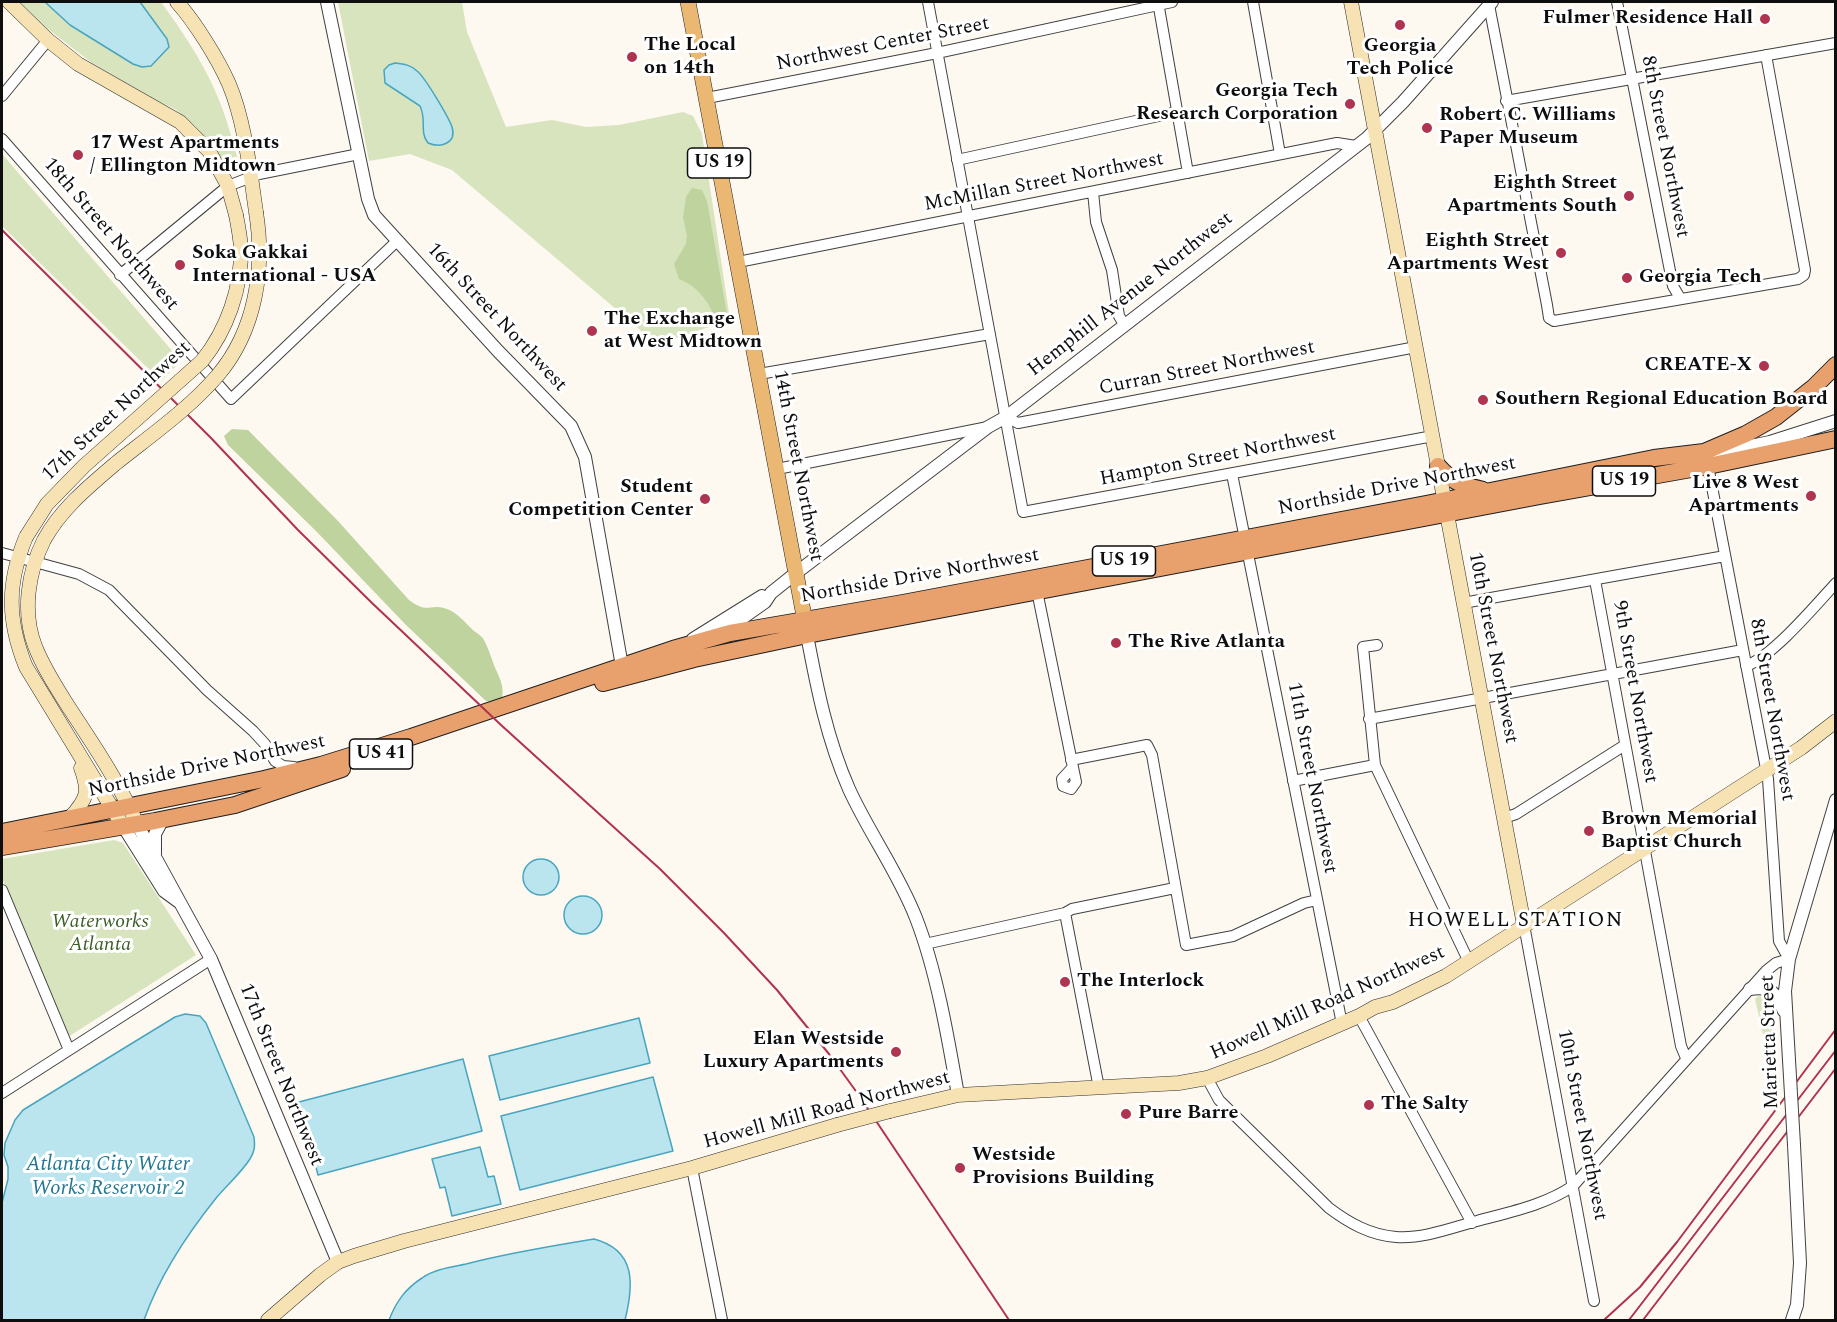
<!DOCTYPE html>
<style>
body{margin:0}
#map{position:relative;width:1837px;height:1322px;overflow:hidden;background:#fdf8f0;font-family:Spectral,serif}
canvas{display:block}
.frame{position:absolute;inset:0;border:3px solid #0e0e0e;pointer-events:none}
</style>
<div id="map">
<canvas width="1837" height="1322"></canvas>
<div class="frame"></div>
</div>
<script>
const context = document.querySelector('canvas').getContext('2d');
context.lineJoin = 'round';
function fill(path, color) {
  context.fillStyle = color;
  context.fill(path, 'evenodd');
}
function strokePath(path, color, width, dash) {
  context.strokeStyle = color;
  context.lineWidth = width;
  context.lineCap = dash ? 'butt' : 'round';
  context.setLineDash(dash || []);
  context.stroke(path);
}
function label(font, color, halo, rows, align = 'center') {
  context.font = font + ' Spectral,serif';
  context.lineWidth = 6;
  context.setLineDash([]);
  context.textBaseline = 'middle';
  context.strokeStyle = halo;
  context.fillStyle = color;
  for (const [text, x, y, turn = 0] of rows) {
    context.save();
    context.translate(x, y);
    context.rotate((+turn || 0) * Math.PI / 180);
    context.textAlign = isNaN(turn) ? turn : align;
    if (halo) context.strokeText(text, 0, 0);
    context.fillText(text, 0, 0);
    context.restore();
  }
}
const green = new Path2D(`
 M20 2H161C193 46 218 85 232 139 235 150 239 160 238 171L233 174 229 172 209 142 195 126 175 109 153 99 92 63 48 29Z
 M338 2H462L467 32 506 127 552 120 586 127 619 125 683 112 693 116 702 134 730 320 655 345 636 326 452 170 410 154 369 161Z
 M2 154 181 361 161 381 2 226Z
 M114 840 123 843 196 955 68 1037 2 878V859Z
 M1758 996 1766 998 1771 1005 1773 1042 1764 1039 1755 999Z`);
const forest = new Path2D(`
 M692 188 702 190 707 201 729 325 720 326C708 304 703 289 679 279L674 264 686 244 687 236 683 217 686 197Z
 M232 429 248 430 338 521 409 600C428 614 428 604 444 608 458 612 464 622 474 631 478 634 482 636 484 640 488 647 490 655 493 662 497 675 505 683 502 698L494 703 486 701 406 625 316 531 228 445 224 436Z`);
const water = new Path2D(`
 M45 2H140L167 39 169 47 151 66 142 67 133 64 70 25Z
 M395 63C404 64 411 65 417 71 425 77 449 118 452 127 457 144 440 148 428 143 419 132 427 120 420 106L385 83 384 70 389 65Z
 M523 877a18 18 0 1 1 36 0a18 18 0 1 1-36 0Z
 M564 915a19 19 0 1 1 38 0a19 19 0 1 1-38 0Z
 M185 1014 200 1016 206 1023 254 1137C255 1146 255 1151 250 1159 241 1173 227 1185 217 1197 188 1233 159 1277 144 1320H2V1203L8 1179V1167L4 1155 5 1143 15 1120 23 1110 175 1017Z
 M639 1018 650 1063 500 1100 489 1056Z
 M463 1059 482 1131 318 1175 299 1102Z
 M653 1077 673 1151 520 1190 501 1116Z
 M480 1147 488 1177 494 1176 501 1204 452 1216 445 1187 440 1188 432 1159Z
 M594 1239C636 1250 634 1284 625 1320H389C396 1302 405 1289 422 1278 435 1269 452 1267 466 1264 508 1253 551 1246 594 1239Z`);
const minor = new Path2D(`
 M928 2 1023 512 1433 436
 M1158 2 1188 173
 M1253 2 1280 154
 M1617 2 1673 286 1680 298
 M1489 5 1547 305 1549 318 1554 321 1798 279 1804 275 1805 270 1766 55
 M2 96 48 40
 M707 98 937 53 1172 2
 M1506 101 1836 43
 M2 139 231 399 397 241
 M957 160 1177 112
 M1093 192 1096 222 1112 270 1119 316 1124 324
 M738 262 1337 143 1356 146
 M120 275 228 186 259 174 359 154
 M759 374 990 334
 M1006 417 1018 423 1416 347
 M777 469 988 427
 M1232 474 1342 1024
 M2 553 79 574 109 590 207 690 253 731 265 744 275 761 283 766 294 767
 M1595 580 1681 1046 1686 1058
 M1037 591 1076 782 1071 789 1063 786 1062 779 1073 767
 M1463 603 1725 556
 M1377 645 1363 647 1375 765 1469 962
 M1746 666C1773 656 1815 606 1836 583
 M1369 719 1743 650
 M1071 760 1147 745 1152 755 1186 945 1233 936 1304 903 1317 900
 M1293 781 1375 765
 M1504 818 1516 814 1625 745
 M2 890 69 1050
 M1065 913 1099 1088
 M1524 925 1594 1301
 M925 944 1065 913 1072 909 1175 888
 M1359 1016 1472 1223
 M1207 1078 1219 1100 1329 1208C1349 1223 1370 1235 1396 1237 1423 1239 1451 1228 1477 1221 1510 1212 1545 1205 1573 1186L1766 971 1776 963 1789 959 1779 941 1768 779 1708 466
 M2 1093 211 959
 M692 1168 722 1320`);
const tertiary = new Path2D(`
 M327 2 368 199 374 215 498 351 571 426 585 457 622 666
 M1712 454 1770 442 1836 421
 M721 633 765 602 771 593 796 573 988 427 1006 417 1367 138 1403 102 1492 2
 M807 635C817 688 827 739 849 789 869 833 898 872 916 918 937 972 948 1038 958 1095
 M693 639 762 596
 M137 824 211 959 338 1262
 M123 826 164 891 179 902
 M155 854V834L163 819
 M1750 989C1773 986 1775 993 1784 1011
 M1789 1060 1785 991 1789 959 1836 800
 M1792 1320 1797 1305 1800 1263 1794 1145`);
const secondary = new Path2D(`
 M9 2 48 40 78 64 180 122 209 151 228 186 236 215
 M177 2C195 22 218 59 229 84 245 122 250 171 256 212
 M1351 2 1524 925
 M26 537C7 583 7 620 26 667L123 826
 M44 540C28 572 22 612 35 646 43 667 56 687 68 706 93 744 119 782 137 824
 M70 818C87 799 90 792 81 768
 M890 1111 958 1095 1179 1083 1207 1078 1267 1056 1359 1016 1375 1007 1393 1002 1446 976 1801 748 1836 721
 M268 1320 320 1275 338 1262 354 1256 404 1241 692 1168 837 1125`);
const primary = new Path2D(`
 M688 2 807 632`);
const trunk = new Path2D(`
 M1438 466C1453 483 1462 485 1483 490
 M603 683 694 659 807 635 1540 496 1708 466 1836 439
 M2 832 264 779 321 765 411 737 673 649 730 633 903 603 1426 504 1654 458 1704 452 1746 434 1776 417 1814 387 1836 365
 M2 847 155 821 235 805 342 769`);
const rail = new Path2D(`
 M2 230 211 438 298 530 372 603 501 725 660 869 724 933 777 990 829 1054 858 1094 1009 1320
 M1604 1320 1640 1287 1677 1242 1836 1029
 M1629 1320 1836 1050
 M1643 1320 1836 1068`);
const tertiaryBridge = new Path2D(`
 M1789 1060 1794 1145`);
const secondaryBridge = new Path2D(`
 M26 537 47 504 84 466 202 361C227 330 242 288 241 247 240 237 238 225 236 215
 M44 540C61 509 88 487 115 464 150 436 189 409 218 375 256 330 265 268 256 212
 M837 1125 890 1111`);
const markers = [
 [1765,19,6,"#af3450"],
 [1400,25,6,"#af3450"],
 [632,57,6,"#af3450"],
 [1350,104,6,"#af3450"],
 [1427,128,6,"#af3450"],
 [78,155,6,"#af3450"],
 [1629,196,6,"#af3450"],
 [1561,253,6,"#af3450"],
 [180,265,6,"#af3450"],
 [1627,278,6,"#af3450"],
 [592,331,6,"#af3450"],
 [1764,366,6,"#af3450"],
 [1483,400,6,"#af3450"],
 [1811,496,6,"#af3450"],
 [705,499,6,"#af3450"],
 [1116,643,6,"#af3450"],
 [1589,831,6,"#af3450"],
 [1065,982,6,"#af3450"],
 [896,1052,6,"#af3450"],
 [1369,1105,6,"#af3450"],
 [1126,1114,6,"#af3450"],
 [960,1168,6,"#af3450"]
];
const shields = [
 [719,163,63],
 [1624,481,63],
 [1124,561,63],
 [381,754,63]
];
const shieldNames = [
 ["US 19",719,163],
 ["US 19",1624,481],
 ["US 19",1124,561],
 ["US 41",381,754]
];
const poiNames = [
 ["Fulmer Residence Hall",1753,19,"right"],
 ["The Local",644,46],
 ["on 14th",644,69],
 ["Georgia",1400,47,"center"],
 ["Tech Police",1400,70,"center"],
 ["Georgia Tech",1338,92,"right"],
 ["Research Corporation",1338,115,"right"],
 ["Robert C. Williams",1439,116],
 ["Paper Museum",1439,139],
 ["17 West Apartments",90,144],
 ["/ Ellington Midtown",90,167],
 ["Eighth Street",1617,184,"right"],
 ["Apartments South",1617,207,"right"],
 ["Eighth Street",1549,242,"right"],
 ["Apartments West",1549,265,"right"],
 ["Soka Gakkai",192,254],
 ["International - USA",192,277],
 ["Georgia Tech",1639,278],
 ["The Exchange",604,320],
 ["at West Midtown",604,343],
 ["CREATE-X",1752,366,"right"],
 ["Southern Regional Education Board",1495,400],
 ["Live 8 West",1799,484,"right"],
 ["Apartments",1799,507,"right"],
 ["Student",693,488,"right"],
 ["Competition Center",693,511,"right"],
 ["The Rive Atlanta",1128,643],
 ["Brown Memorial",1601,820],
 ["Baptist Church",1601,843],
 ["The Interlock",1077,982],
 ["Elan Westside",884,1040,"right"],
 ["Luxury Apartments",884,1063,"right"],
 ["The Salty",1381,1105],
 ["Pure Barre",1138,1114],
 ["Westside",972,1156],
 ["Provisions Building",972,1179]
];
const streetNames = [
 ["Northwest Center Street",883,45,-11],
 ["8th Street Northwest",1664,147,79],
 ["McMillan Street Northwest",1044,183,-11],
 ["18th Street Northwest",110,235,49],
 ["Hemphill Avenue Northwest",1131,295,-38],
 ["16th Street Northwest",496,318,47],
 ["Curran Street Northwest",1207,369,-11],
 ["17th Street Northwest",117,412,-43],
 ["Hampton Street Northwest",1218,458,-11],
 ["14th Street Northwest",797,466,79],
 ["Northside Drive Northwest",1397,487,-11],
 ["Northside Drive Northwest",920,577,-10],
 ["10th Street Northwest",1492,648,79],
 ["9th Street Northwest",1634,692,80],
 ["8th Street Northwest",1771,710,80],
 ["Northside Drive Northwest",207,767,-12],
 ["11th Street Northwest",1311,778,79],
 ["Howell Mill Road Northwest",1328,1004,-24],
 ["Marietta Street",1771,1042,-92],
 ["17th Street Northwest",280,1075,68],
 ["Howell Mill Road Northwest",827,1111,-15],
 ["10th Street Northwest",1581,1125,79]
];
const parkNames = [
 ["Waterworks",100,923],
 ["Atlanta",100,946]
];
const neighbourhoodNames = [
 ["HOWELL STATION",1516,922]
];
const waterNames = [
 ["Atlanta City Water",108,1166],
 ["Works Reservoir 2",108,1190]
];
fill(green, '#d8e4bd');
fill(forest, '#bfd39e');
fill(water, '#bae5ef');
strokePath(water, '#49a5bf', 1.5);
strokePath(minor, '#414141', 12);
strokePath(tertiary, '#414141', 14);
strokePath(secondary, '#303030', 15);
strokePath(primary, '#1f1f1f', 16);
strokePath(trunk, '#1f1f1f', 18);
strokePath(minor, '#fff', 10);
strokePath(tertiary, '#fff', 12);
strokePath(secondary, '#f6e2b2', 14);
strokePath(primary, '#eab873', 15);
strokePath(trunk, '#e8a16d', 16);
strokePath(rail, '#af3450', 2);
strokePath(tertiaryBridge, '#414141', 14, []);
strokePath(secondaryBridge, '#303030', 15, []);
strokePath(tertiaryBridge, '#fff', 12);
strokePath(secondaryBridge, '#f6e2b2', 14);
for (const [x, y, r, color] of markers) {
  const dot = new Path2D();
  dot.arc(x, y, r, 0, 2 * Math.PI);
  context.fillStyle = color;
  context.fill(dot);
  strokePath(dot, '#fff', 2);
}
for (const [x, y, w] of shields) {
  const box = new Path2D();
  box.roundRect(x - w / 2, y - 15, w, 30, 4.5);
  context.fillStyle = '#fff';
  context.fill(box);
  strokePath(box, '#0e0e0e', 1.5);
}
label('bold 18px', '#0e0e0e', null, shieldNames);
label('bold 20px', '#0e0e0e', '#fff', poiNames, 'left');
label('20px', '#0e0e0e', '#fff', streetNames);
label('italic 20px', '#3b5e25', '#fff', parkNames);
context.letterSpacing = '1.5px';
label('21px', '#0e0e0e', '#fff', neighbourhoodNames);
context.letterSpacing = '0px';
label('italic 21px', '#247692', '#fff', waterNames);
</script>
